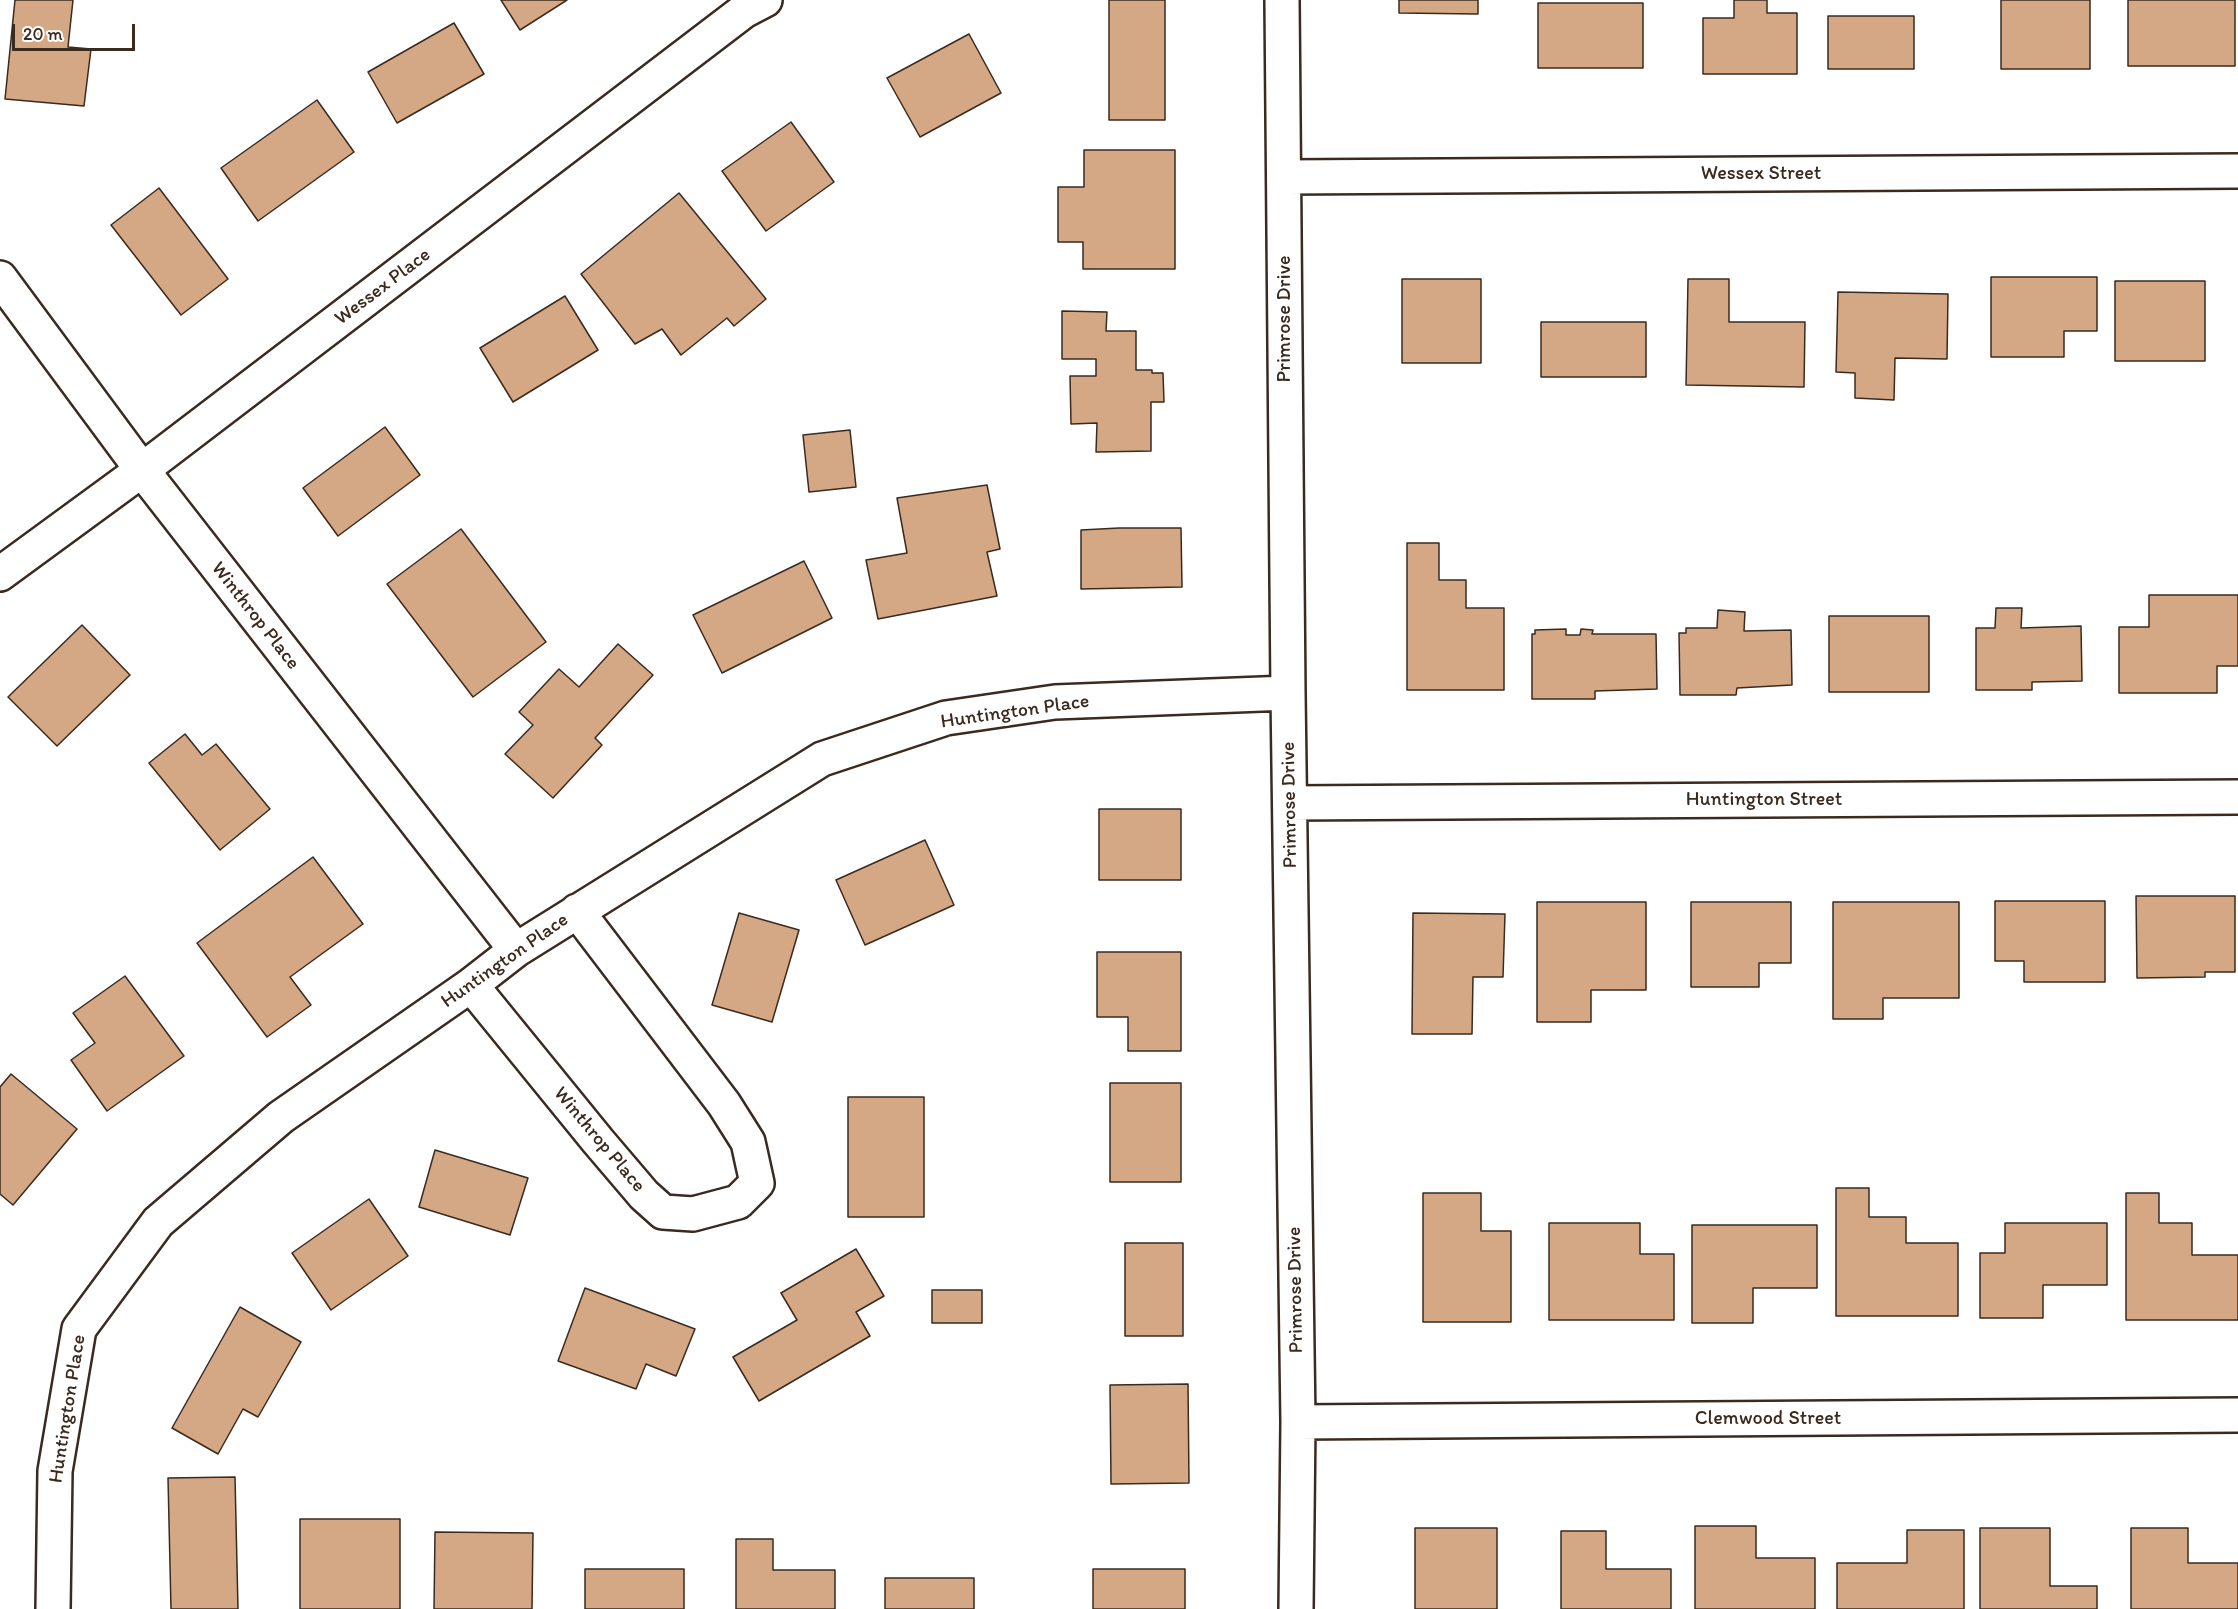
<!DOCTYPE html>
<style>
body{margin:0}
#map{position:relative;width:2238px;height:1609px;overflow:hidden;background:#fff;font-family:Itim,sans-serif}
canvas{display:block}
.scale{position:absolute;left:12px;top:24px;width:123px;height:27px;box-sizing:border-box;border:3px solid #3b2a1e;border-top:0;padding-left:8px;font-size:18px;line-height:21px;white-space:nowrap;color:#3b2a1e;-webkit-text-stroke:4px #fff;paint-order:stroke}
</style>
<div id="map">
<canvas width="2238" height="1609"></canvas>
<div class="scale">20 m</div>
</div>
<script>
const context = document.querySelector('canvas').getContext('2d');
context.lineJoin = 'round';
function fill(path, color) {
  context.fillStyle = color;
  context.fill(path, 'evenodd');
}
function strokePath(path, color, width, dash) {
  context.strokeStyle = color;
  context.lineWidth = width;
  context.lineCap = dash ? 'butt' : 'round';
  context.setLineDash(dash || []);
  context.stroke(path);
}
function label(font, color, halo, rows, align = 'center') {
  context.font = font + ' Itim,sans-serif';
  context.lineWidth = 6;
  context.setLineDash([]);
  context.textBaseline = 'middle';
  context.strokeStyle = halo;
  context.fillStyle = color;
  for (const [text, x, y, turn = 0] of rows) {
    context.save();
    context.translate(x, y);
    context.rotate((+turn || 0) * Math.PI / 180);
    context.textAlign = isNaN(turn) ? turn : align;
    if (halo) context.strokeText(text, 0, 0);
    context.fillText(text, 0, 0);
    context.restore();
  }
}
const building = new Path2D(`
 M15 0H73L68 47 91 49 84 106 5 99Z
 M501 0H567L520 30Z
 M1109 0H1165V120H1109Z
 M1399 0H1478V14L1399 13Z
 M1734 0H1767V13H1797V74H1703V18H1734Z
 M2001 0H2090V69H2001Z
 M2128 0H2235V66H2128Z
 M1538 3H1643V68H1538Z
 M1828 16H1914V69H1828Z
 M454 23 484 74 397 123 368 72Z
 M969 34 1001 93 920 137 887 78Z
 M317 100 354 152 258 221 221 168Z
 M791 122 834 182 766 231 722 171Z
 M1084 150H1175V269H1083V242H1058V187H1084Z
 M159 188 228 279 181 315 111 225Z
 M679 193 766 299 734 326 727 318 681 355 662 329 635 344 581 274Z
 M1991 277H2097V331H2064V357H1991Z
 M1402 279H1481V363H1402Z
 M1688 279H1729V322H1805L1804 387 1686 385Z
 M2115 281H2205V361H2115Z
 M1838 292 1948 294 1947 359 1895 358 1894 400 1855 398V373L1836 372Z
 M565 296 598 350 513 402 480 348Z
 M1062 311 1107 312 1106 331H1136V370H1152V373H1163L1164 402H1151V451L1096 452 1097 423 1071 424 1070 376H1096V359H1062Z
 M1541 322H1646V377H1541Z
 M385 427 420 475 338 536 303 488Z
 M850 430 856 487 809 492 803 435Z
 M987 485 1000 549 987 552 997 596 878 619 866 560 907 553 897 498Z
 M1119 528H1181L1182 587 1081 589V530Z
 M461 529 546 642 473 697 387 584Z
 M1407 543H1439V580H1466V608H1504V690H1407Z
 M804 561 832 618 722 673 693 615Z
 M2149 595H2238V666H2217V693H2119V627H2149Z
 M1996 608H2022L2021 628 2081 626 2082 681 2032 682V690H1976V628H1995Z
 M1718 610 1745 612 1744 631 1791 630 1792 685 1737 688 1736 695H1680L1679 633H1686V628H1717Z
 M1829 616H1929V692H1829Z
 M82 625 130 675 57 746 8 697Z
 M1566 629V635H1580L1581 629 1593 630 1592 634H1656L1657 689 1595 691V699H1532V634H1535V630Z
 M618 644 653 675 595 738 602 745 553 798 505 754 533 725 519 712 559 669 579 687Z
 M185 734 202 755 216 744 270 809 220 850 149 763Z
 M1099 809H1181V880H1099Z
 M925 840 954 905 865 945 836 880Z
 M313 857 363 924 290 977 311 1005 267 1037 197 943Z
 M2136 896H2235V972H2205V977L2137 978Z
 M1995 901H2105V982H2024V961H1995Z
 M1537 902H1646V990H1591V1022H1537Z
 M1691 902H1791V963H1759V987H1691Z
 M1833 902H1959V998H1883V1019H1833Z
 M739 913 799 930 772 1022 712 1005Z
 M1413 913 1505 914 1503 977H1473L1472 1034H1412Z
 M1097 952H1181V1051H1128V1017H1097Z
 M125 976 184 1056 107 1111 71 1060 95 1043 73 1013Z
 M11 1074 77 1129 13 1205 0 1194V1087Z
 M1110 1083H1181V1182H1110Z
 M848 1097H924V1217H848Z
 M435 1150 528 1178 510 1235 419 1207Z
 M1836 1188H1869V1217H1906V1243H1958V1316H1836Z
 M1423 1193H1481V1231H1511V1322H1423Z
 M2126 1193H2159V1223H2192V1255H2238V1320H2126Z
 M369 1199 408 1256 331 1310 292 1253Z
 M1549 1223H1640V1254H1674V1320H1549Z
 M2005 1223H2107V1285H2043V1318H1980V1253H2005Z
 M1692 1225H1817V1288H1753V1323H1692Z
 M1125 1243H1183V1336H1125Z
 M856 1249 884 1296 856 1312 870 1336 759 1401 733 1357 797 1320 781 1293Z
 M585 1288 695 1329 676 1376 646 1364 636 1389 558 1361Z
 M932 1290H982V1323H932Z
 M240 1307 301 1342 258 1417 243 1409 218 1454 172 1428Z
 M1188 1384 1189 1483 1111 1484 1110 1385Z
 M235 1477 238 1609H171L168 1478Z
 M300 1519H400V1609H300Z
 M1695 1526H1756V1558H1815V1609H1695Z
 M1415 1528H1497V1609H1415Z
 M1980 1528H2050V1586H2097V1609H1980Z
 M2131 1528H2188V1563H2238V1609H2131Z
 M1907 1530H1964V1609H1837V1563H1907Z
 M1561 1531H1606V1569H1671V1609H1561Z
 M435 1532 533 1533 532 1609H434Z
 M736 1539H773V1570H835V1609H736Z
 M585 1569H684V1609H585Z
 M1093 1569H1185V1609H1093Z
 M885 1578H974V1609H885Z`);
const street = new Path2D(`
 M1282 0 1288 693 1298 1422 1296 1609
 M1285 177 2238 171
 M0 278 142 470 516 950
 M0 574 142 470 744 11 765 0
 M1290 803 2238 797
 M471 985 598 1141 644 1195 663 1212 693 1214 738 1202 757 1183 748 1142 724 1104 577 911
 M1298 1422 2238 1415
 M53 1609 55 1471 79 1329 158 1222 281 1117 471 985 516 950 822 759 946 718 1055 702 1288 693`);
const streetNames = [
 ["Wessex Street",1761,174],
 ["Wessex Place",383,287,-37],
 ["Primrose Drive",1285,319,-90],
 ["Winthrop Place",255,616,52],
 ["Huntington Place",1015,712,-8],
 ["Huntington Street",1764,800],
 ["Primrose Drive",1290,805,-91],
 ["Huntington Place",505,961,-35],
 ["Winthrop Place",599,1140,50],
 ["Primrose Drive",1296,1290,-91],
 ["Huntington Place",68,1409,-81],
 ["Clemwood Street",1768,1419]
];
fill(building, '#d4a785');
strokePath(building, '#3b2a1e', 1.5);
strokePath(street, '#3b2a1e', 38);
strokePath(street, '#fff', 33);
label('20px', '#3b2a1e', '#fff', streetNames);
</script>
